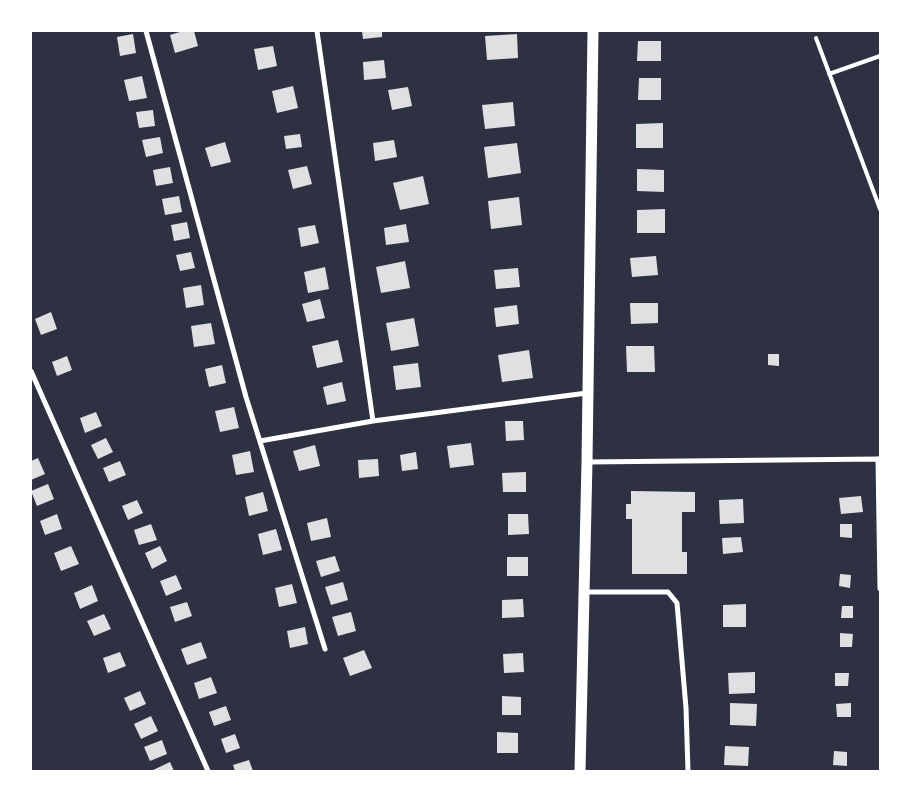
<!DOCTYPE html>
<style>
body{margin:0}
#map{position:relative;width:911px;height:802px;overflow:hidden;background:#2d3142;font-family:"IBM Plex Sans",sans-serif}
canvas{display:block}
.frame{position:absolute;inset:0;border:32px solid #fff;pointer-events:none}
</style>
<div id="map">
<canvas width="911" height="802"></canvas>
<div class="frame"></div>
</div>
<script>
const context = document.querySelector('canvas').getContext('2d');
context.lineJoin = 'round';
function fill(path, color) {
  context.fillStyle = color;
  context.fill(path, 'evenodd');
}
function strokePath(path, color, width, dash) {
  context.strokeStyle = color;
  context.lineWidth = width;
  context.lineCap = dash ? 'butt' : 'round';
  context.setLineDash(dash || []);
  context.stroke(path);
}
const building = new Path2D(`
 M183 31H194L198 46 175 53 170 35Z
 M362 31H382V37L363 39Z
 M133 34 136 53 120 56 117 37Z
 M517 34 518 58 487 60 485 36Z
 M638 41H661V61H637Z
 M273 46 277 66 258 70 254 49Z
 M384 60 386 78 364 80 363 62Z
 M142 76 147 98 129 101 124 80Z
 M639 78H661V100H638Z
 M293 86 298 108 277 113 272 91Z
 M408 87 412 106 392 110 388 90Z
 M513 102 515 126 485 129 482 105Z
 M153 110 155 126 139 128 136 112Z
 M663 123V148H636V124Z
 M300 134 302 147 286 149 284 136Z
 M160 137 163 153 146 157 142 140Z
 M394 140 397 157 375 161 373 143Z
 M225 142 231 162 211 167 205 148Z
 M517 143 521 173 488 178 484 147Z
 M307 166 312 184 293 189 288 170Z
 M170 167 173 183 156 186 153 170Z
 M637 169 664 170V192L637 191Z
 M423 176 429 204 400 210 393 183Z
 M179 196 182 212 165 215 162 199Z
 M519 197 522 225 491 229 488 201Z
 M665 209V233H637V210Z
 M187 222 190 238 174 241 171 225Z
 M406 224 409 242 386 245 384 228Z
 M315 225 319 243 301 247 298 228Z
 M191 252 195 268 180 271 176 255Z
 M656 256 658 275 632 277 630 258Z
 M405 261 410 288 381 293 376 267Z
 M325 267 329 289 308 293 304 272Z
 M518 268 520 287 496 289 494 270Z
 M201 285 204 305 186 308 183 288Z
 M320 299 325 318 307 322 302 304Z
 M630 303H658V323L631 324Z
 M517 305 519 324 496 327 494 308Z
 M51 312 57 329 41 335 35 319Z
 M414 318 419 346 391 351 386 323Z
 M211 323 215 344 194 347 191 326Z
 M338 340 343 362 317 368 312 346Z
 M626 346H654L655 372H627Z
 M529 350 533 378 502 382 498 355Z
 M768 354H779V366L768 365Z
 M67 356 72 370 57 376 52 362Z
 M418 363 421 387 396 390 393 366Z
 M222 365 226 383 209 387 205 369Z
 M342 382 346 401 327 405 323 387Z
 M234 407 239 428 220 432 215 411Z
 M96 412 102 426 85 433 80 418Z
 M505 421H523L524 440 506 441Z
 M106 438 113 452 98 459 91 445Z
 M471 443 474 465 450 468 447 446Z
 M315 445 320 466 299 471 293 451Z
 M250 451 254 472 236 475 232 455Z
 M416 452 418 469 402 471 400 455Z
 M38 458 45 474 31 480V461Z
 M378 459 379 476 359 478 358 460Z
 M120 461 126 475 109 482 103 468Z
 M526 472V492H503L502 473Z
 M48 484 54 499 37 506 31 491Z
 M631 491 695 492V512H682V552H687V574H632V519H626V504H631Z
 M263 492 268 511 249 516 245 497Z
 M861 496 863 512 841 514 839 498Z
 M743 499 744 523 720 524 719 500Z
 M137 500 143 513 128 520 122 506Z
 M57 514 62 529 45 535 40 521Z
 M508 514H528L529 534 508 535Z
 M327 518 331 537 311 541 307 523Z
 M151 524 157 540 139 545 134 530Z
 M840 524H852V538L840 537Z
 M276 529 282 550 263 555 258 534Z
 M741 537 743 552 723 554 722 538Z
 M71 546 79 564 61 571 54 553Z
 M160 546 167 561 152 569 145 553Z
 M335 556 340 571 321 577 316 561Z
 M507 557H528V576H507Z
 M840 574 851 575 850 588 839 586Z
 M176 575 182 589 166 596 160 581Z
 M343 582 348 600 331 605 325 587Z
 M292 584 297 603 279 607 275 588Z
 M92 585 98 601 80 609 74 593Z
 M523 599 524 617 502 618V600Z
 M187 602 192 616 175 622 170 607Z
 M746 604V627H723V605Z
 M842 606H853V618H841Z
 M351 612 356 631 338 636 332 617Z
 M104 614 111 629 94 636 87 621Z
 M305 627 308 644 290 648 287 631Z
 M840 633 853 634 852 647H840Z
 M201 642 207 658 187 665 181 649Z
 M364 650 372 668 350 676 343 658Z
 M120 652 126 666 108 673 103 658Z
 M523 653 524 672 504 673 503 654Z
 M755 672V693L729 694 728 673Z
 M835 673H849L848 686H835Z
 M211 677 217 693 199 699 194 683Z
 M140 691 146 704 130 711 124 698Z
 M502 696 521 697V715H502Z
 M730 703 757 704 756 726 730 725Z
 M851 703V717H837L836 704Z
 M226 706 231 720 214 726 209 712Z
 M151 716 158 731 141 739 134 724Z
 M497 732 518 733V753H497Z
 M235 734 240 748 226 753 221 739Z
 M162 740 167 754 150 761 144 747Z
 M725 746 749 747 748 766 724 765Z
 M834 751 847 752V766L833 765Z
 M249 760 253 771H235L233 765Z
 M170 762 174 771H151Z`);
const service = new Path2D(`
 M816 38 880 209
 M829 74 880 56`);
const minor = new Path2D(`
 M146 31 246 397 325 649
 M317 31 373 421
 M31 371 208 771
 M260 441 373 421 587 393
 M878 459 880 589
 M587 462 880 459
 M584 592H668L677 603 686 708 688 771`);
const primary = new Path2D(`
 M580 771 587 462 593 31`);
fill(building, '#e0e0e3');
strokePath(service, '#fff', 4);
strokePath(minor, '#fff', 5);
strokePath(primary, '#fff', 11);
</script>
